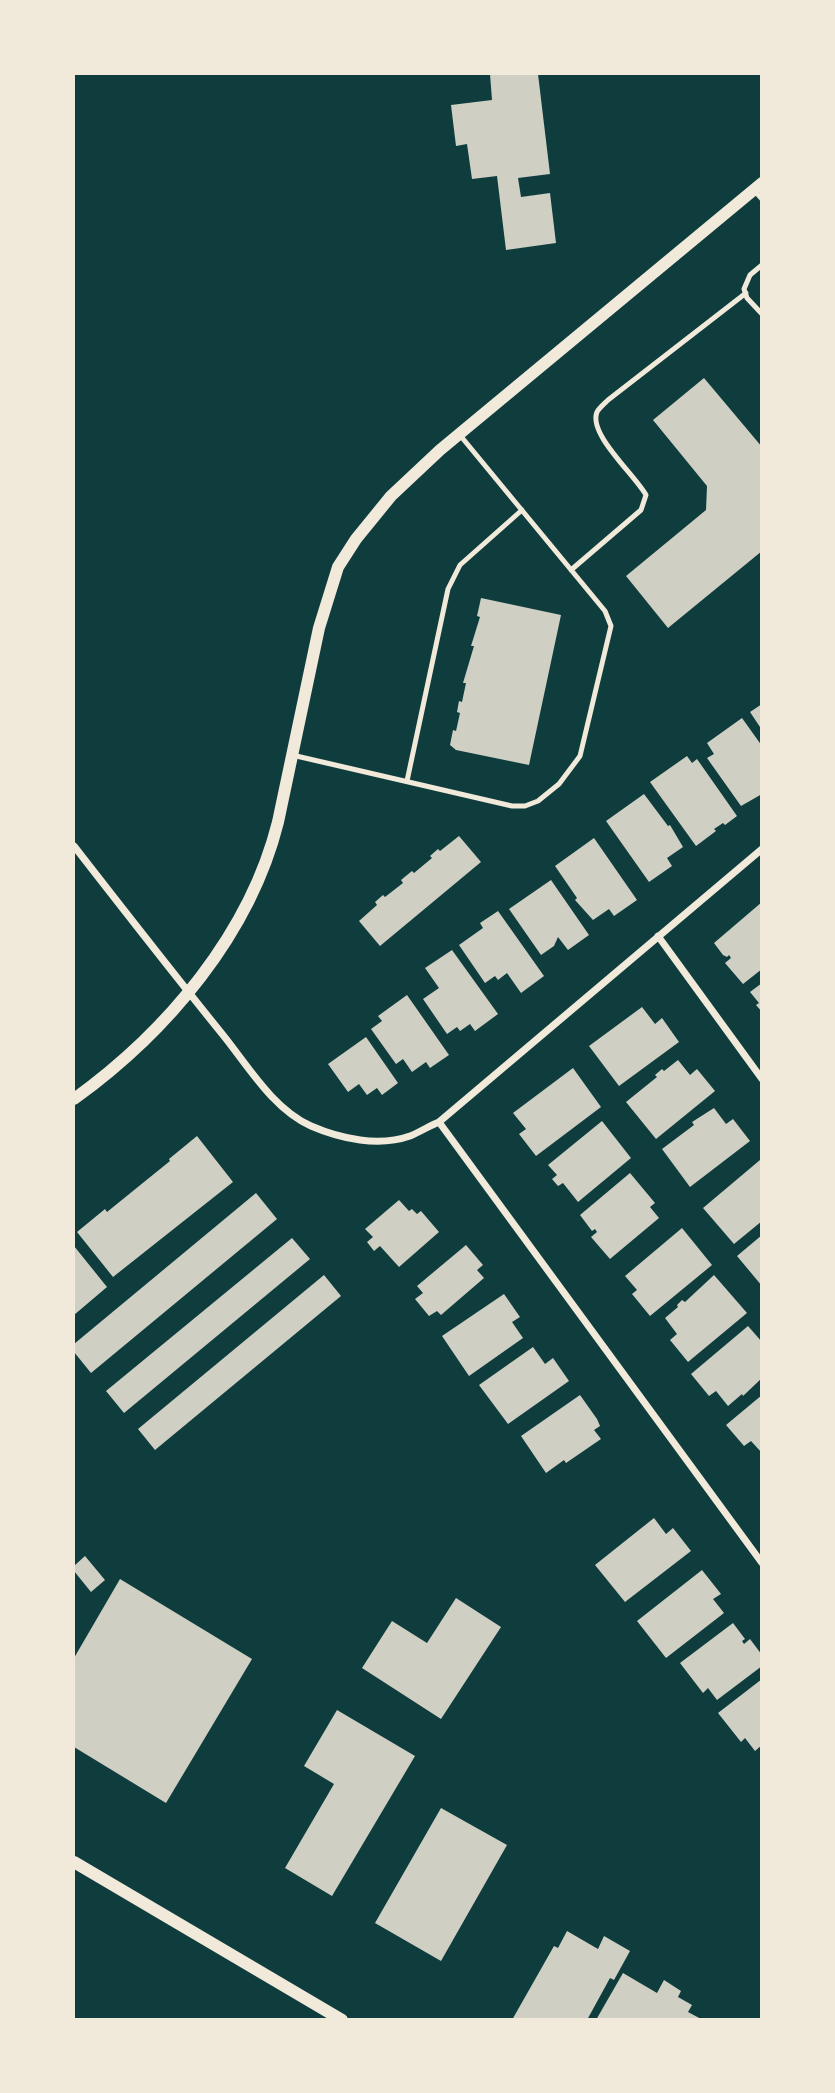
<!DOCTYPE html>
<style>
body{margin:0}
#map{position:relative;width:835px;height:2093px;overflow:hidden;background:#0f3d3e;font-family:Cabin,sans-serif}
canvas{display:block}
.frame{position:absolute;inset:0;border:75px solid #f1e9da;pointer-events:none}
</style>
<div id="map">
<canvas width="835" height="2093"></canvas>
<div class="frame"></div>
</div>
<script>
const context = document.querySelector('canvas').getContext('2d');
context.lineJoin = 'round';
function fill(path, color) {
  context.fillStyle = color;
  context.fill(path, 'evenodd');
}
function strokePath(path, color, width, dash) {
  context.strokeStyle = color;
  context.lineWidth = width;
  context.lineCap = dash ? 'butt' : 'round';
  context.setLineDash(dash || []);
  context.stroke(path);
}
const building = new Path2D(`
 M490 74H538L550 174 518 178 521 197 550 193 556 243 506 250 497 176 472 179 467 144 456 146 451 105 492 100Z
 M704 378 762 447V551L668 628 626 576 706 510 707 486 653 420Z
 M481 598 561 615 529 765 456 750 450 745 453 730 456 731 460 713 457 712 459 701 462 702 466 683H463L474 646H471L480 617 477 616Z
 M762 704V730L750 712Z
 M742 718 762 746V794L741 806 707 758 714 754 707 743Z
 M687 756 692 763 697 759 737 816 725 825 723 823 714 829 716 831 696 846 650 782Z
 M644 794 668 826 670 825 683 847 667 858 672 866 649 882 606 821Z
 M459 836 481 862 380 946 359 921 377 905 375 902 383 895 385 897 403 883 401 880 412 871 414 873 432 858 430 856 438 849 440 851Z
 M594 838 637 900 614 916 609 909 593 920 575 900 577 898 555 866Z
 M551 880 589 935 568 950 558 937 554 946 541 955 509 909Z
 M762 902V969L743 984 725 963 731 958 729 955 727 957 723 955 714 943Z
 M498 911 544 976 521 993 507 973 498 980 495 976 485 983 459 945 483 928 480 923Z
 M452 950 498 1014 475 1031 470 1024 460 1031 457 1027 447 1034 423 999 439 988 425 968Z
 M762 983V1012L756 1005 759 1003 750 992Z
 M407 995 449 1055 430 1068 426 1062 412 1072 403 1059 396 1064 371 1029 382 1021 378 1016Z
 M642 1007 655 1024 662 1018 679 1042 619 1086 589 1046Z
 M366 1037 398 1083 382 1095 377 1088 367 1095 359 1084 348 1092 328 1064Z
 M678 1060 690 1075 697 1069 715 1091 656 1139 626 1102 657 1077 655 1075 662 1069 664 1071Z
 M573 1068 601 1107 536 1156 519 1134 526 1129 513 1113Z
 M714 1108 726 1124 733 1119 750 1141 690 1187 662 1149 694 1125 692 1122Z
 M602 1121 631 1158 578 1202 563 1183 558 1186 552 1179 557 1175 548 1165Z
 M197 1136 233 1182 113 1277 77 1232 105 1209 107 1212 170 1161 169 1159Z
 M760 1160 762 1221 734 1244 703 1208Z
 M630 1173 655 1203 650 1207 659 1218 610 1259 591 1237 597 1232 595 1229 592 1231 580 1215Z
 M256 1193 277 1219 91 1373 74 1352V1344Z
 M399 1200 409 1211 412 1209 417 1214 421 1211 439 1232 399 1267 380 1246 374 1251 367 1242 373 1237 365 1229Z
 M682 1228 712 1265 650 1316 632 1294 637 1290 625 1276Z
 M762 1235V1286L737 1256Z
 M292 1238 310 1259 124 1413 106 1391Z
 M466 1245 483 1265 477 1270 484 1278 441 1315 437 1311 429 1316 415 1299 423 1293 417 1286Z
 M74 1246 107 1287 74 1315Z
 M324 1275 341 1296 155 1450 138 1429Z
 M714 1275 747 1313 688 1362 670 1340 677 1334 665 1318 678 1307 677 1305 682 1300 685 1302Z
 M504 1294 520 1317 512 1322 523 1338 469 1376 442 1336Z
 M748 1326 762 1342V1378L743 1396 742 1394 728 1406 716 1391 709 1396 691 1374Z
 M533 1347 545 1364 553 1358 569 1381 508 1424 479 1385Z
 M580 1395 597 1419 600 1426 594 1430 601 1439 566 1463 564 1460 546 1473 521 1436Z
 M762 1395V1453L751 1441 744 1446 726 1425Z
 M654 1518 666 1534 673 1528 691 1551 625 1602 595 1565Z
 M85 1556 105 1580 91 1592 74 1571V1566Z
 M702 1570 721 1594 713 1599 724 1613 666 1658 637 1621Z
 M120 1579 252 1659 166 1803 74 1747V1658Z
 M456 1598 501 1627 441 1719 362 1668 392 1621 427 1643Z
 M733 1623 745 1639 742 1641 744 1644 750 1639 762 1655V1666L717 1700 708 1688 703 1693 680 1663Z
 M762 1679V1745L755 1751 745 1738 741 1742 718 1713Z
 M337 1710 415 1756 332 1896 285 1868 334 1784 304 1766Z
 M441 1808 507 1845 441 1961 375 1923Z
 M567 1931 598 1949 604 1936 630 1951 614 1980 610 1978 587 2020H512L554 1946 558 1948Z
 M623 1973 657 1993 664 1980 681 1991 678 1997 692 2005 688 2012 703 2020H596Z`);
const service = new Path2D(`
 M754 190 762 199
 M762 265 750 275 744 289 747 298 762 314
 M571 570 641 510 646 495C634 474 588 434 597 412 599 408 605 403 608 400L746 293
 M292 755 512 806H525L538 801 559 784 580 756 611 626 605 611 459 434
 M407 781 448 589 460 565 522 510`);
const minor = new Path2D(`
 M74 846C123 909 172 972 223 1035 248 1066 273 1109 311 1126 341 1139 379 1147 410 1136 420 1132 429 1126 439 1122L762 1563
 M658 936 762 1079
 M439 1122 762 849`);
const tertiary = new Path2D(`
 M74 1099C167 1032 250 934 278 822L319 628 338 567 356 539 391 496 440 450 762 183
 M74 1862 342 2020`);
fill(building, '#cfcfc3');
strokePath(service, '#f1e9da', 5);
strokePath(minor, '#f1e9da', 7);
strokePath(tertiary, '#f1e9da', 12);
</script>
